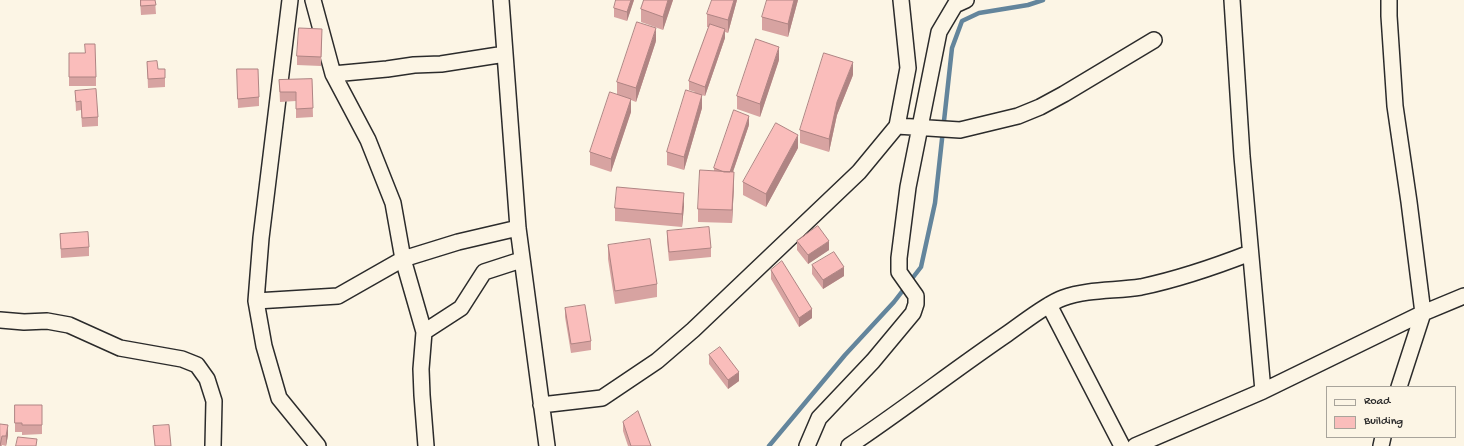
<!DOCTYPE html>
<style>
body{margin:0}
#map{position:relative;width:1464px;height:446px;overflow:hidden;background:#fcf5e5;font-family:"Gochi Hand",sans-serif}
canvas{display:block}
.legend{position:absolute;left:1326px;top:386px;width:130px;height:52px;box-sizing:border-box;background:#fcf5e5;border:1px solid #a8a49b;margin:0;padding:5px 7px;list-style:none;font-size:12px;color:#2b2b2b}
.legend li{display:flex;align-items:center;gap:8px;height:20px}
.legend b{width:20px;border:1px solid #a8a49b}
</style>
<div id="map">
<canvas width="1464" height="446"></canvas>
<ul class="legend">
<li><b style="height:5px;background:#fcf5e5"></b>Road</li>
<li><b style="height:11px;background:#fabdbb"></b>Building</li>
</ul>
</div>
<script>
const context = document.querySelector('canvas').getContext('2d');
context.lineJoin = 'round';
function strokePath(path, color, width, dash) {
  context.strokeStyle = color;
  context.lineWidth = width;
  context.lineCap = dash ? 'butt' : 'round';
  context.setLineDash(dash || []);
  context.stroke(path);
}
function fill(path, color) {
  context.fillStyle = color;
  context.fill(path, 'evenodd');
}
const stream = new Path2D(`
 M769 446 845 355 894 302 921 267 935 203 952 48 962 21 979 13 1028 5 1043 0`);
const minor = new Path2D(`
 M290 0 261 238 256 301 264 346 279 398 318 446
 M313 0 333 74 368 140 393 203 403 259 424 332 421 369 422 395 426 446
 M501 0 518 228 547 446
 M1232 0 1242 156 1263 391
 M1389 0V16L1395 106 1409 202 1423 313 1399 387
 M333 74 387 69 414 65 441 64 505 54
 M897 126 960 130 1018 116 1040 107 1064 94 1154 40
 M256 301 338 296 403 259 458 242 518 228
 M1049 305 1122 446
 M0 320 24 322 47 321 69 325 120 348 182 359 197 365 207 379 214 401 213 446
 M424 332 461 308 484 272 521 260
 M541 405 602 398 657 361 693 330 859 172 897 126 908 68 901 0
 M807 446 819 418 873 361 913 313 916 304V296L899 272V258L908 187 939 32 955 5 966 0
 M849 446C903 410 954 370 1007 334 1023 323 1046 304 1063 298 1088 289 1115 291 1141 287 1179 279 1214 267 1250 253
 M1135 446 1263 391 1423 313 1464 296
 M1381 446 1383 437`);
const wall = new Path2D(`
 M140 0H155L156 14 141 15Z
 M634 0 627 21 614 17V8Z
 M644 0H673L663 30 641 22V9Z
 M737 0 728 33 725 32V38L705 96 702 95V108L684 170 667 165V152L695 92 689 90V81L709 27H707V14Z
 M798 0 788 37 762 30V17Z
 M322 38 321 66 297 65V56Z
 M656 41 636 102 631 100V112L611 172 590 165V152L617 94V82Z
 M69 53 96 77V86H69Z
 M779 60 760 117 737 109V96Z
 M147 62 158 69H165V87L148 88Z
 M237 69 259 97V106L238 108Z
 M853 75 837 115 829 152 800 143V130Z
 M312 79 313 117 296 118V101L280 102 279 80Z
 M75 91 98 117V126L82 127 81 110 76 111Z
 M749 125 733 172 734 185 732 223 698 222V209L714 171V168Z
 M798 148 766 207 743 195V182Z
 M684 206 682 227 615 221V208Z
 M667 231 711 248V257L669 261 667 241Z
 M60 234 89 247V256L61 258Z
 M797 241 829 250 808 264 797 250Z
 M608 245 657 284V297L615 304 608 259Z
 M812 265 844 276 823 289 812 274Z
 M771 270 812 318 799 327 771 279Z
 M565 308 591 341V350L571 353 565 317Z
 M709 355 739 381 728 389 709 364Z
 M15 405H42V434L22 435V432H15Z
 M623 422 651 446H628L623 431Z
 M0 424 8 435 6 446 2 445V446H0Z`);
const shadedWall = new Path2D(`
 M631 0H634L627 21V12Z
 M668 0H673L663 30V17Z
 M734 0H737L728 33V20Z
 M794 0H798L788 37V24Z
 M656 28V41L636 102V88Z
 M725 29V38L705 96V87Z
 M779 47V60L760 117V104Z
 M853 62V75L837 115 829 152V139L837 102Z
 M702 95V108L684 170V157Z
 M631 99V112L611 172V159Z
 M749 116V125L729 183V173Z
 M798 135V148L766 207V194Z
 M734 172V185L732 223V210Z
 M684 193V206L682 227V214Z
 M829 241V250L808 264V255Z
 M844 267V276L823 289V280Z
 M812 309V318L799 327V318Z
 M739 372V381L728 389V380Z
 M8 425V435L6 446V436Z`);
const building = new Path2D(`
 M141 0H155L156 5 141 6Z
 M616 0H631L627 12 614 8Z
 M644 0H668L663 17 641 9Z
 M712 0H734L728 20 707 14Z
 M767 0H794L788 24 762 17Z
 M637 22 656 28 636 88 617 82Z
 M710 24 725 29 705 87 689 81Z
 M299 28 322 29 321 57 297 56Z
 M756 39 779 47 760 104 737 96Z
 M85 44H95L96 77H69V53H85Z
 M824 53 853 62 837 102 829 139 800 130Z
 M157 61 158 69H165V78L148 79 147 62Z
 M237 69H258L259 97 238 99Z
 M312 79 313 108 296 109V92H280L279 80Z
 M96 89 98 117 82 118 81 101 76 102 75 91Z
 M686 90 702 95 684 157 667 152Z
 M610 92 631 99 611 159 590 152Z
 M734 110 749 116 730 172H724L714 168Z
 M776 123 798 135 766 194 743 182Z
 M700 170 734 172 732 210 698 209Z
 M617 187 684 193 682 214 615 208Z
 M818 226 829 241 808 255 797 241Z
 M709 227 711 248 669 252 667 231Z
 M88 232 89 247 61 249 60 234Z
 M650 239 657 284 615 291 608 245Z
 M834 252 844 267 823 280 812 265Z
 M782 261 812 309 799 318 771 270Z
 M585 305 591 341 571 344 565 308Z
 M720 347 739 372 728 380 709 355Z
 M15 405H42V425H22V423H15Z
 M638 411 651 446H631L623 422Z
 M0 424 8 425 6 436H2L0 446Z
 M169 425 171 446H155L153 426Z
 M18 437 37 439 36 446H16Z`);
strokePath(stream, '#63859c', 4.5);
strokePath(minor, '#2b2b2b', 18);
strokePath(minor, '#fcf5e5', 15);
fill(wall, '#d7a3a1');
fill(shadedWall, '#af8483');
fill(building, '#fabdbb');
strokePath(building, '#af8483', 1);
</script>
